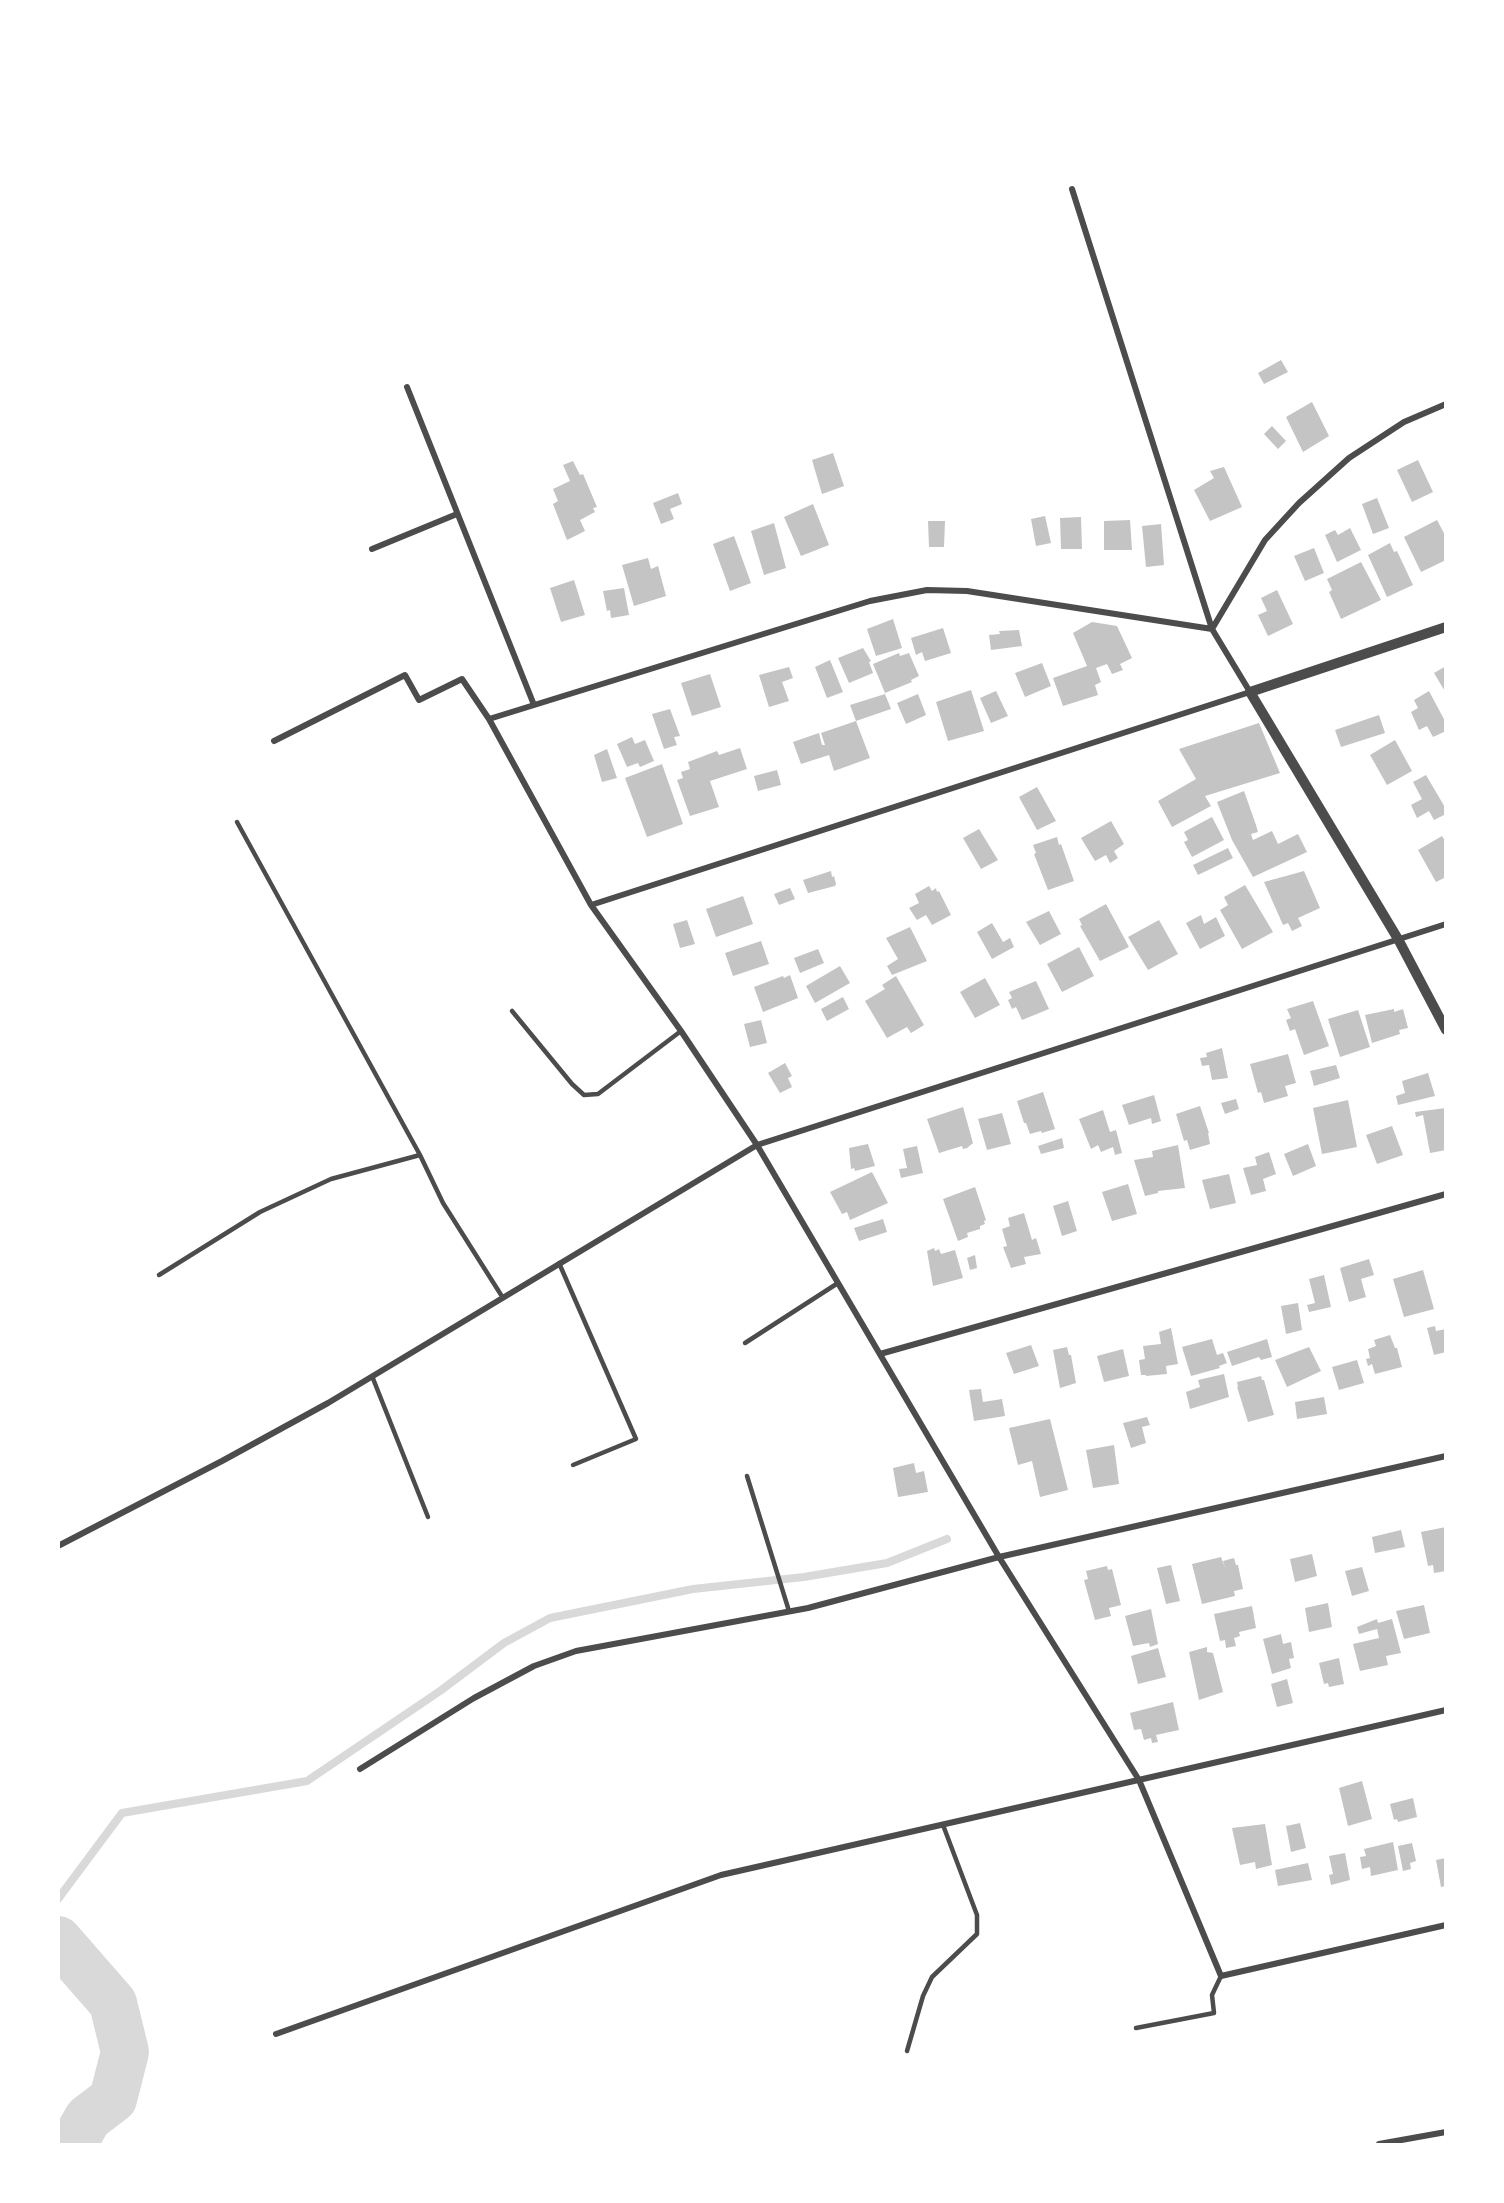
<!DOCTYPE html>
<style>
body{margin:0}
#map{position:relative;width:1504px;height:2203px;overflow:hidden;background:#fff;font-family:"Noto Sans",sans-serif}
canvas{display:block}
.frame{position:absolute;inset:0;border:60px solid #fff;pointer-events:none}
</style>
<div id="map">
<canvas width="1504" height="2203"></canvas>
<div class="frame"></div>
</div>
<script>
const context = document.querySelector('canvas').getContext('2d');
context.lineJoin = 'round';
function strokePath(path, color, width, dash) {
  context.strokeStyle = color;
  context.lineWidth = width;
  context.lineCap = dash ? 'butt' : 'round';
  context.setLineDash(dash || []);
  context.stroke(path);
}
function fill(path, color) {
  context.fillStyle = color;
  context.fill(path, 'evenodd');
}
const stream = new Path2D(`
 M58 1899 122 1813 307 1781 440 1691 504 1643 550 1618 693 1589 804 1577 887 1563 947 1539`);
const river = new Path2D(`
 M58 1940 113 2003 125 2052 113 2099 88 2118 73 2144`);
const building = new Path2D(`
 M1281 360 1288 372 1264 384 1258 373Z
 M1312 402 1329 436 1303 452 1286 417Z
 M1272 426 1286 441 1278 449 1264 434Z
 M833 453 844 486 822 494 812 460Z
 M1418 460 1433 492 1412 502 1397 470Z
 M573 461 580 475 583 474 597 507 593 508 595 512 580 520 585 531 567 540 553 504 558 501 553 489 570 481 563 465Z
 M1224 467 1242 507 1210 521 1194 490 1214 478 1210 471Z
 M678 493 682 504 670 509 674 519 661 524 653 503Z
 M1377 498 1389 528 1373 534 1362 504Z
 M813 504 829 545 801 556 784 517Z
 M1045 516 1051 543 1036 546 1031 519Z
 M1081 517 1082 549H1061L1060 518Z
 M1130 520 1132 550H1104V521Z
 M1437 520 1446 537V560L1421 572 1404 537Z
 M928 521H945L944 547H929Z
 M774 523 786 568 764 575 751 531Z
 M1161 524 1164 565 1146 567 1142 526Z
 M1350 528 1361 550 1337 562 1325 535 1335 530 1338 535Z
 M734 536 751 583 730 591 713 544Z
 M1390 543 1394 552 1397 551 1413 585 1387 597 1368 555Z
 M1314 548 1324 573 1305 581 1294 556Z
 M648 558 651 569 658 566 666 596 634 606 622 565Z
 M1361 562 1381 600 1341 619 1329 592 1332 590 1327 579Z
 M574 580 585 615 561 622 550 588Z
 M624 588 629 615 611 618 610 610 607 611 603 591Z
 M1277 590 1293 624 1268 636 1258 615 1267 611 1261 598Z
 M893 619 902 648 876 656 867 629Z
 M1092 622 1117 626 1132 658 1120 664 1123 670 1112 674 1107 664 1096 668 1101 682 1095 685 1098 695 1063 706 1053 678 1087 666 1073 633Z
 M943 628 951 653 925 661 922 652 916 655 911 638Z
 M1019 630 1022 646 991 650 989 635 1000 634 999 631Z
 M863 648 871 661 869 662 873 673 849 683 838 658Z
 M899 653 900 656 909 653 919 676 911 680 912 682 885 693 873 664Z
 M830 660 843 692 827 698 815 667Z
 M1042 663 1051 686 1025 697 1015 673Z
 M1446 666V693L1434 673Z
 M789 667 793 678 782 682 789 701 769 707 759 675Z
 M710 674 721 707 692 716 681 683Z
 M971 690 984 731 948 741 936 702Z
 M996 691 1008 716 991 723 980 698Z
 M1429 691 1446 723V731L1433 737 1427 726 1419 730 1411 712 1418 708 1414 700Z
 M885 694 891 709 856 721 850 705Z
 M918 694 926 715 906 724 897 703Z
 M670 709 680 736 674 737 677 745 664 749 652 714Z
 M1379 715 1385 733 1341 747 1335 730Z
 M856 721 870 758 834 771 829 755 801 764 793 742 819 733 822 745H825L821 733Z
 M1259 723 1280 773 1205 796 1211 806 1172 827 1158 801 1196 779 1179 749Z
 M632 737 635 744 645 740 654 761 640 767 638 763 627 767 617 744Z
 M1395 740 1412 771 1387 785 1370 755Z
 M740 748 747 769 710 781 719 807 690 816 677 780 683 778 681 772 690 769 688 762 717 751 719 755Z
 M607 749 617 778 602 782 594 755Z
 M662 764 683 824 647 837 625 778Z
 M777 770 781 785 758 791 754 776Z
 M1426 775 1446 809V814L1434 820 1429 811 1417 818 1411 805 1422 799 1413 782Z
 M1037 787 1056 821 1037 830 1019 797Z
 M1244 791 1256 825 1258 832 1251 834 1253 840 1272 831 1278 844 1298 834 1307 852 1253 877 1232 840 1217 802Z
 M1212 817 1224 840 1192 857 1184 842 1188 840 1184 832Z
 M1111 821 1124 844 1114 851 1118 858 1110 863 1106 855 1095 861 1081 838Z
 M979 829 998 860 981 869 963 838Z
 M1442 836 1446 842V877L1436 882 1418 850Z
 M1057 837 1059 845 1061 844 1074 881 1048 890 1034 854 1036 853 1033 845Z
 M1228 848 1233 858 1198 875 1193 865Z
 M831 871 832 877 834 876 836 884 835 886 808 893 803 880Z
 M1304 871 1320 908 1298 918 1302 926 1292 931 1288 923 1283 925 1264 882Z
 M1245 885 1273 932 1242 949 1220 910 1228 905 1224 897Z
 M929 886 932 891 936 888 937 892 939 891 951 915 932 925 926 915 917 920 909 908 919 903 915 894Z
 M790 888 795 899 779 905 774 894Z
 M743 896 753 924 716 937 706 909Z
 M1106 904 1129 947 1100 961 1080 926 1082 925 1079 919Z
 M1049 911 1061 934 1040 945 1026 922Z
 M1201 915 1204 924 1216 917 1225 936 1200 949 1186 923Z
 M687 920 695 944 680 948 673 924Z
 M1159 920 1178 954 1148 970 1128 937Z
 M992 923 1003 942 1010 938 1014 947 992 959 977 932Z
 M910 927 927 961 892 975 887 966 898 959 886 938Z
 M761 941 769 964 733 976 725 953Z
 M1079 947 1094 976 1062 992 1047 964Z
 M818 949 824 963 800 973 794 958Z
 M840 966 850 983 815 1003 806 986Z
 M790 975 798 998 763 1012 754 987 783 976 784 978Z
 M896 976 924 1025 911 1033 907 1027 887 1038 865 1001 885 989 882 985Z
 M985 978 1000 1005 975 1018 960 992Z
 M1036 981 1049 1009 1022 1020 1016 1007 1012 1009 1008 1000 1012 998 1009 992Z
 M843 997 849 1009 827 1021 821 1009Z
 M1313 1001 1329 1046 1304 1055 1295 1029 1290 1031 1286 1020 1291 1018 1287 1009Z
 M1394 1009V1012L1403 1009 1408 1028 1399 1030 1400 1034 1372 1043 1365 1015Z
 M1358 1010 1370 1047 1340 1057 1328 1019Z
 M761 1020 767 1043 750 1047 744 1024Z
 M1222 1048 1228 1078 1212 1080 1209 1065 1202 1066 1200 1058 1207 1057 1206 1053Z
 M1288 1054 1296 1083 1285 1086 1288 1096 1264 1103 1261 1092 1258 1093 1250 1064Z
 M785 1063 792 1076 788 1078 792 1087 780 1093 768 1073Z
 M1336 1065 1340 1078 1314 1086 1310 1071Z
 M1428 1073 1435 1096 1398 1105 1396 1096 1405 1093 1402 1081Z
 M1043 1092 1055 1129 1042 1133 1041 1131 1030 1134 1026 1123H1024L1017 1101Z
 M1154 1095 1161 1121 1152 1124 1151 1118 1129 1125 1122 1105Z
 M1236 1099 1239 1109 1225 1114 1221 1103Z
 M1348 1100 1357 1147 1322 1154 1313 1108Z
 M1200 1106 1209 1133H1208L1210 1144 1190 1150 1187 1140 1184 1141 1176 1114Z
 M963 1107 973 1143 967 1148 963 1149 962 1146 939 1153 927 1119Z
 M1446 1108V1150L1430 1153 1423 1115 1416 1117 1415 1112Z
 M1103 1110 1110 1132 1116 1130 1122 1153 1115 1155 1113 1147 1101 1152 1098 1145 1091 1149 1079 1119Z
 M1002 1113 1011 1144 987 1150 978 1119Z
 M1392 1126 1403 1155 1377 1164 1366 1135Z
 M1062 1138 1064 1148 1041 1154 1038 1146Z
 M868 1144 875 1166 855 1171 854 1168 851 1169 849 1148Z
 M1308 1144 1316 1166 1293 1176 1284 1154Z
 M1178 1145 1185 1188 1158 1191V1193L1145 1196 1134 1160 1153 1157 1152 1151Z
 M917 1146 923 1173 901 1178 899 1169 907 1168 903 1149Z
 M1269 1152 1276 1174 1263 1179 1266 1191 1251 1195 1243 1168 1257 1165 1255 1157Z
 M872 1172 888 1203 850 1220 847 1212 842 1214 830 1192Z
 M1229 1174 1236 1203 1210 1209 1202 1180Z
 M1128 1184 1137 1214 1112 1221 1102 1192Z
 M975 1187 986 1220 984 1221 985 1224 980 1226V1229L967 1233 968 1237 958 1241 943 1199Z
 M1068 1201 1077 1231 1062 1236 1053 1206Z
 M1024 1213 1032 1240 1036 1238 1041 1254 1024 1257 1026 1264 1011 1268 1003 1247 1007 1246 1002 1229 1010 1226 1008 1218Z
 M883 1219 887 1232 859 1241 854 1228Z
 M934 1248 935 1251 939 1249 941 1254 955 1250 963 1278 933 1286 927 1251Z
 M975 1255 977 1268 970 1270 967 1258Z
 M1369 1259 1374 1275 1361 1279 1366 1297 1349 1302 1340 1268Z
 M1423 1270 1434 1309 1404 1317 1393 1279Z
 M1324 1275 1331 1307 1309 1312 1307 1305 1315 1303 1309 1279Z
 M1298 1303 1302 1330 1286 1334 1281 1306Z
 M1435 1326 1436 1331 1446 1329V1352L1434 1355 1427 1328Z
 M1171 1328 1178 1364 1166 1366 1167 1374 1146 1376V1375H1141L1139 1360 1145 1359 1143 1346 1161 1344 1159 1332Z
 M1390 1335 1395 1348H1397L1402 1367 1375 1374 1372 1364 1368 1366 1366 1359 1370 1358 1368 1349 1376 1346 1374 1340Z
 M1212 1339 1217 1355 1223 1353 1227 1363 1219 1366 1220 1368 1191 1376 1182 1347Z
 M1267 1339 1272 1357 1261 1360 1259 1357 1232 1366 1227 1352Z
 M1031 1345 1039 1366 1014 1374 1006 1353Z
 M1067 1347 1069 1355H1071L1076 1383 1060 1388 1053 1350Z
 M1309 1347 1321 1371 1287 1387 1275 1360Z
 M1123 1349 1129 1376 1104 1382 1097 1356Z
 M1357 1360 1364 1383 1339 1390 1332 1367Z
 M1224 1374 1229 1397 1190 1409 1186 1392 1200 1387 1198 1380Z
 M1261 1376 1262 1380H1264L1274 1415 1248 1422 1237 1387H1238L1237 1382Z
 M981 1389 983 1402 1002 1399 1005 1416 974 1421 969 1390Z
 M1324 1397 1327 1414 1297 1419 1295 1402Z
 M1147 1417 1150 1425 1142 1427 1146 1443 1131 1448 1123 1423Z
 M1050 1419 1068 1490 1040 1497 1032 1461 1018 1465 1009 1428Z
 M1114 1445 1119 1484 1093 1488 1086 1450Z
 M914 1463 916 1473 924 1471 928 1492 898 1497 893 1468Z
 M1446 1527V1571L1434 1573 1433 1565 1428 1566 1421 1532Z
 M1401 1530 1405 1547 1375 1553 1372 1537Z
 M1312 1554 1317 1576 1295 1582 1290 1559Z
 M1221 1557 1225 1568 1223 1561 1234 1558 1236 1565H1238L1243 1589 1234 1591 1235 1596 1202 1604 1192 1564Z
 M1171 1565 1180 1601 1166 1604 1157 1568Z
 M1107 1566 1108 1570 1112 1569 1121 1605 1109 1608 1111 1616 1095 1620 1084 1580 1088 1579 1086 1571Z
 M1362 1567 1369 1591 1352 1596 1345 1571Z
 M1328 1603 1332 1627 1309 1632 1305 1608Z
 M1424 1605 1430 1633 1404 1639 1396 1611Z
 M1252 1606 1256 1628 1239 1632 1240 1636 1234 1638 1236 1646 1226 1648 1225 1640 1220 1641 1214 1614Z
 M1151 1609 1158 1644 1150 1647 1149 1643 1133 1646 1125 1616Z
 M1377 1619 1378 1623 1392 1619 1401 1653 1386 1656 1388 1665 1360 1671 1353 1644 1379 1638 1377 1629 1359 1634 1357 1627Z
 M1281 1634 1283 1644 1291 1642 1294 1658 1289 1659 1291 1668 1272 1674 1263 1639Z
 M1207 1647V1652L1213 1653 1223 1692 1199 1700 1189 1652Z
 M1158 1648 1166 1677 1138 1684 1131 1656Z
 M1339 1658 1344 1684 1329 1687 1328 1683 1324 1684 1319 1663Z
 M1287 1679 1293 1703 1277 1707 1271 1684Z
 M1173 1702 1179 1730 1156 1735 1158 1742 1152 1743 1151 1738 1144 1740 1141 1729 1134 1730 1130 1713Z
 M1362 1781 1372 1819 1348 1826 1339 1788Z
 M1413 1798 1417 1817 1398 1822 1397 1819 1394 1820 1390 1804Z
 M1300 1823 1306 1848 1291 1852 1286 1826Z
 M1265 1824 1272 1865 1256 1869 1255 1862 1240 1865 1232 1828Z
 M1393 1842 1398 1870 1371 1876 1370 1867 1362 1869 1360 1857 1366 1856 1364 1849Z
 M1412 1843 1416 1861 1410 1863 1411 1869 1403 1871 1398 1846Z
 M1345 1853 1350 1880 1331 1885 1329 1875 1333 1874 1329 1856Z
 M1446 1858V1886L1441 1887 1436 1860Z
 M1308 1863 1312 1880 1278 1886 1275 1870Z`);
const service = new Path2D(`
 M237 822 420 1155 443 1203 503 1298
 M512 1011 572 1084 584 1095 598 1094 681 1031
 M559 1263 636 1439 573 1465
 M159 1275 260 1212 331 1179 420 1155
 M745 1343 838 1283
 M372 1376 428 1517
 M747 1476 789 1611
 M1136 2028 1214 2013 1212 1995 1221 1976
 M907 2051 923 1996 932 1977 977 1934V1915L943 1825`);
const minor = new Path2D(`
 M407 387 534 705
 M1446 404 1404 422 1349 458 1299 503 1265 540 1212 629 967 591 927 590 870 601 489 719 591 905 681 1031 757 1145 999 1557 1139 1780 1221 1976 1446 1925
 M372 549 457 514
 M274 741 405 675 419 700 462 679 489 719
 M591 905 1250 692 1212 629 1072 189
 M880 1354 1446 1194
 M58 1546 222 1461 328 1403 757 1145 1446 924
 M360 1769 474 1698 534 1666 576 1651 808 1608 999 1557 1446 1456
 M276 2034 721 1875 1446 1710
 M1379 2144 1446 2132`);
const tertiary = new Path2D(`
 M1446 627 1250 692 1398 939 1446 1030`);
strokePath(stream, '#d9d9d9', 8);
strokePath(river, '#d9d9d9', 48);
fill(building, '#c4c4c4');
strokePath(service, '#4c4c4c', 4.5);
strokePath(minor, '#4c4c4c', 6);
strokePath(tertiary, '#4c4c4c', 10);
</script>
